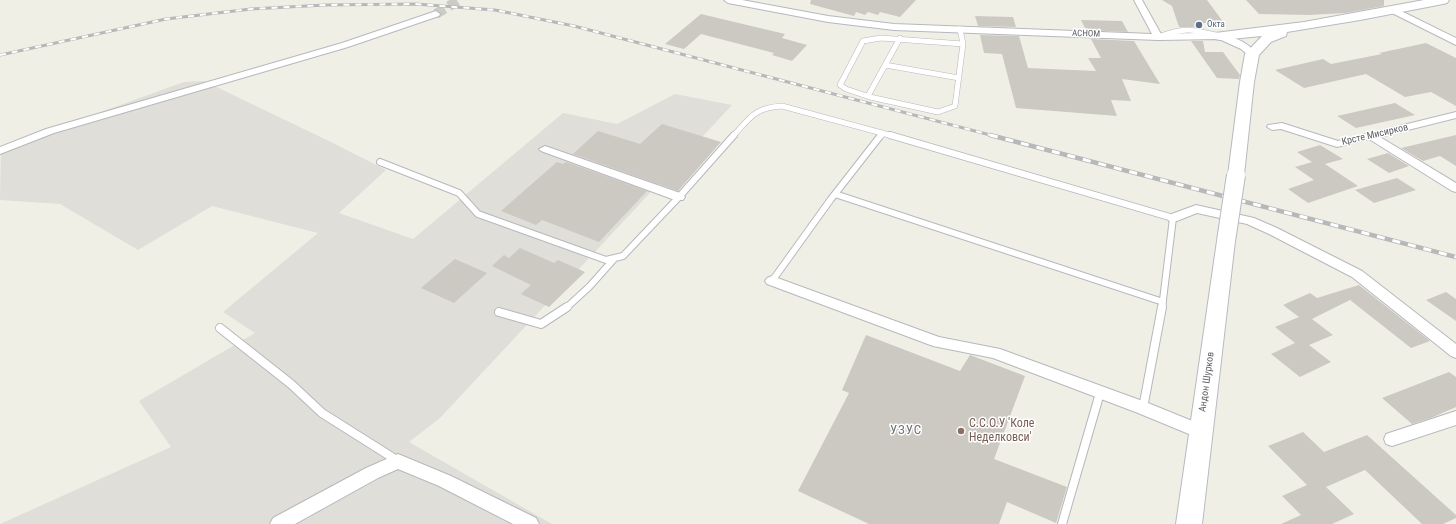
<!DOCTYPE html>
<meta charset="utf-8">
<style>
body{margin:0}
canvas{display:block;background:#f0efe6}
</style>
<canvas width="1456" height="524"></canvas>
<script>
const context = document.querySelector('canvas').getContext('2d');
context.lineJoin = 'round';
function fill(path, color) {
  context.fillStyle = color;
  context.fill(path, 'evenodd');
}
function strokePath(path, color, width, dash) {
  context.strokeStyle = color;
  context.lineWidth = width;
  context.lineCap = dash ? 'butt' : 'round';
  context.setLineDash(dash || []);
  context.stroke(path);
}
function label(font, color, halo, rows, align = 'center') {
  context.font = font + ' "Roboto Condensed",sans-serif';
  context.lineWidth = 3;
  context.setLineDash([]);
  context.textBaseline = 'middle';
  context.strokeStyle = halo;
  context.fillStyle = color;
  for (const [text, x, y, turn = 0] of rows) {
    context.save();
    context.translate(x, y);
    context.rotate((+turn || 0) * Math.PI / 180);
    context.textAlign = isNaN(turn) ? turn : align;
    if (halo) context.strokeText(text, 0, 0);
    context.fillText(text, 0, 0);
    context.restore();
  }
}
const industrial = new Path2D(`
 M204 81 333 143 386 170 339 213 413 239 563 113 617 124 675 94 732 105 440 418 409 442 552 524H0L171 447 139 401 255 333 223 312 318 233 212 206 138 250 60 204 0 200 1 148 184 82Z`);
const building = new Path2D(`
 M811 0H916L900 17 880 12 878 15 868 12 865 15 856 12 854 16 810 4Z
 M1162 0H1207L1224 23H1199L1200 27H1179L1172 6Z
 M1246 0H1384V6L1346 13 1308 15 1259 14Z
 M701 14 785 34 782 38 807 45 792 61 772 55 774 53 701 34 684 49 665 44Z
 M975 16 1013 17 1016 27 978 26Z
 M1081 20 1122 21 1128 32 1086 30Z
 M980 35 1019 36 1028 68 1096 71 1088 58H1101L1091 39 1134 41 1160 84 1122 79 1131 101 1111 100 1117 116 1016 108 1002 54 984 53Z
 M1191 41H1203L1205 52H1223L1240 75 1239 79 1217 78Z
 M1426 43 1456 58V106L1431 92 1405 97 1366 74 1304 88 1275 70 1323 59 1331 64 1382 54 1379 53Z
 M1395 103 1415 115 1356 128 1337 116Z
 M662 124 721 142 678 191 573 154 598 131 640 144Z
 M1456 135V166L1440 156 1423 161 1401 148Z
 M1320 145 1343 159 1325 164 1358 186 1308 203 1288 189 1314 180 1295 167 1312 162 1297 152Z
 M1388 153 1409 166 1389 173 1367 159Z
 M557 162 563 164 566 162 647 191 599 242 542 220 536 225 501 211Z
 M1397 178 1416 190 1374 203 1355 190Z
 M520 248 554 263 558 260 585 272 549 307 521 294 531 285 492 266 504 255 509 258Z
 M455 259 487 273 454 303 421 288Z
 M1359 285 1430 341 1411 348 1350 300 1312 319 1333 335 1309 345 1331 362 1300 377 1271 354 1295 343 1275 327 1299 317 1283 305 1310 293 1317 298Z
 M1446 292 1456 299V321L1426 300Z
 M866 335 960 371 970 355 1025 376 994 459 1067 487 1056 523 1007 502 999 524H869L798 491 849 393 842 390Z
 M1449 372 1456 377V407L1431 418 1412 424 1382 398Z
 M1303 432 1324 452 1367 435 1456 515V518L1443 524H1422L1365 470 1326 487 1354 514 1332 524H1281L1301 515 1282 496 1307 485 1268 446Z`);
const streetTunnel = new Path2D(`
 M436 14 459 0`);
const laneFar2 = new Path2D(`
 M960 29 963 44
 M1158 37C1185 27 1193 29 1220 36
 M881 38 963 44 955 106 938 112 870 97 846 89 840 85 863 41Z
 M885 65 959 78
 M868 96 900 38
 M733 136C751 117 754 108 782 106L893 136
 M881 136 883 133`);
const laneFar1 = new Path2D(`
 M890 135 1173 218 1162 308
 M380 162 459 193 478 214 606 260 623 256 679 197 734 135
 M835 194 1163 302
 M772 281 831 199 881 135
 M566 308 589 287 614 259`);
const lane = new Path2D(`
 M499 312 541 324 567 307
 M220 328 291 384 322 413 398 461
 M1143 408 1162 307
 M1062 524 1100 393`);
const street = new Path2D(`
 M724 0H742L828 16 894 24 1152 34 1134 0H1142L1161 34C1192 34 1235 26 1257 54L1255 56H1249L1241 49 1219 39 1158 40 894 30 828 22 728 3Z
 M1393 7 1456 38V45L1390 12 1389 10Z
 M436 11 440 14 439 16 348 47 54 133 0 154V147L46 129 342 43Z
 M1456 112V118L1380 137 1456 183V192L1452 191 1369 139 1337 147 1281 129 1272 130 1267 127 1268 125 1282 123 1338 141Z
 M545 146 683 194 685 197 683 200H675L541 151 539 149Z
 M1196 205 1254 218 1277 228 1362 271 1456 344V358L1451 356 1352 277 1269 234 1247 224 1197 213 1177 221H1169L1167 218 1169 215Z
 M772 276 939 337 1000 349 1148 403 1207 427 1209 432 1207 437 1201 439 1138 413 993 358 933 346 767 284 765 281 767 278Z
 M1456 411V425L1392 446 1386 444 1384 439 1386 434Z
 M398 454 451 476 536 518 539 524H513L439 486 398 469 378 478 295 524H270L273 518 366 468Z`);
const secondary = new Path2D(`
 M1424 0H1449L1447 3 1443 4 1360 20 1287 32 1286 36 1271 42 1259 55 1254 82 1244 175 1242 179 1236 180 1230 179 1228 175 1240 82 1245 54 1262 36 1220 40 1215 39 1213 36 1215 33 1304 22Z
 M1226 235 1233 237 1235 241 1202 524H1176L1217 241 1219 237Z`);
const railFar1 = new Path2D(`
 M0 55 166 19 251 9 325 5 416 4 495 10 574 26 994 136`);
const rail = new Path2D(`
 M990 135 1456 257`);
const secondaryBridge = new Path2D(`
 M1226 241 1236 175`);
const markers = [
 [1199,25,4,"#5c6f8a"],
 [961,431,4,"#8d6e63"]
];
const farServicenames = [
 ["Окта",1207,25]
];
const farStreetnames = [
 ["АСНОМ",1086,34,2]
];
const streetNames = [
 ["Крсте Мисирков",1375,135,-13],
 ["Андон Шурков",1207,382,-82]
];
const nearEducationnames = [
 ["С.С.О.У 'Коле",969,424],
 ["Неделковси'",969,438]
];
const nearNeighbourhoodnames = [
 ["УЗУС",906,431]
];
fill(industrial, '#dfded8');
fill(building, '#ccc9c3');
strokePath(streetTunnel, '#ccccc6', 10, [10, 5]);
strokePath(laneFar2, '#b7b8bd', 6);
strokePath(laneFar1, '#b7b8bd', 8);
strokePath(lane, '#b7b8bd', 10);
strokePath(street, '#b7b8bd', 2);
strokePath(secondary, '#b7bac0', 2);
strokePath(laneFar2, '#fff', 5);
strokePath(laneFar1, '#fff', 6);
strokePath(lane, '#fff', 8);
fill(street, '#fff');
fill(secondary, '#fff');
strokePath(railFar1, '#b7b8b8', 3);
strokePath(rail, '#b7b8b8', 4.5);
strokePath(railFar1, '#fff', 2, [6]);
strokePath(rail, '#fff', 3, [8]);
strokePath(secondaryBridge, '#b7bac0', 20, []);
strokePath(secondaryBridge, '#fff', 18);
for (const [x, y, r, color] of markers) {
  const dot = new Path2D();
  dot.arc(x, y, r, 0, 2 * Math.PI);
  context.fillStyle = color;
  context.fill(dot);
  strokePath(dot, '#fff', 1.5);
}
label('9px', '#4e5e75', '#fff', farServicenames, 'left');
label('9px', '#5e6167', '#fff', farStreetnames);
label('10px', '#5e6167', '#fff', streetNames);
label('12px', '#785e54', '#fff', nearEducationnames, 'left');
context.letterSpacing = '1px';
label('13px', '#6f7379', '#fff', nearNeighbourhoodnames);
context.letterSpacing = '0px';
</script>
